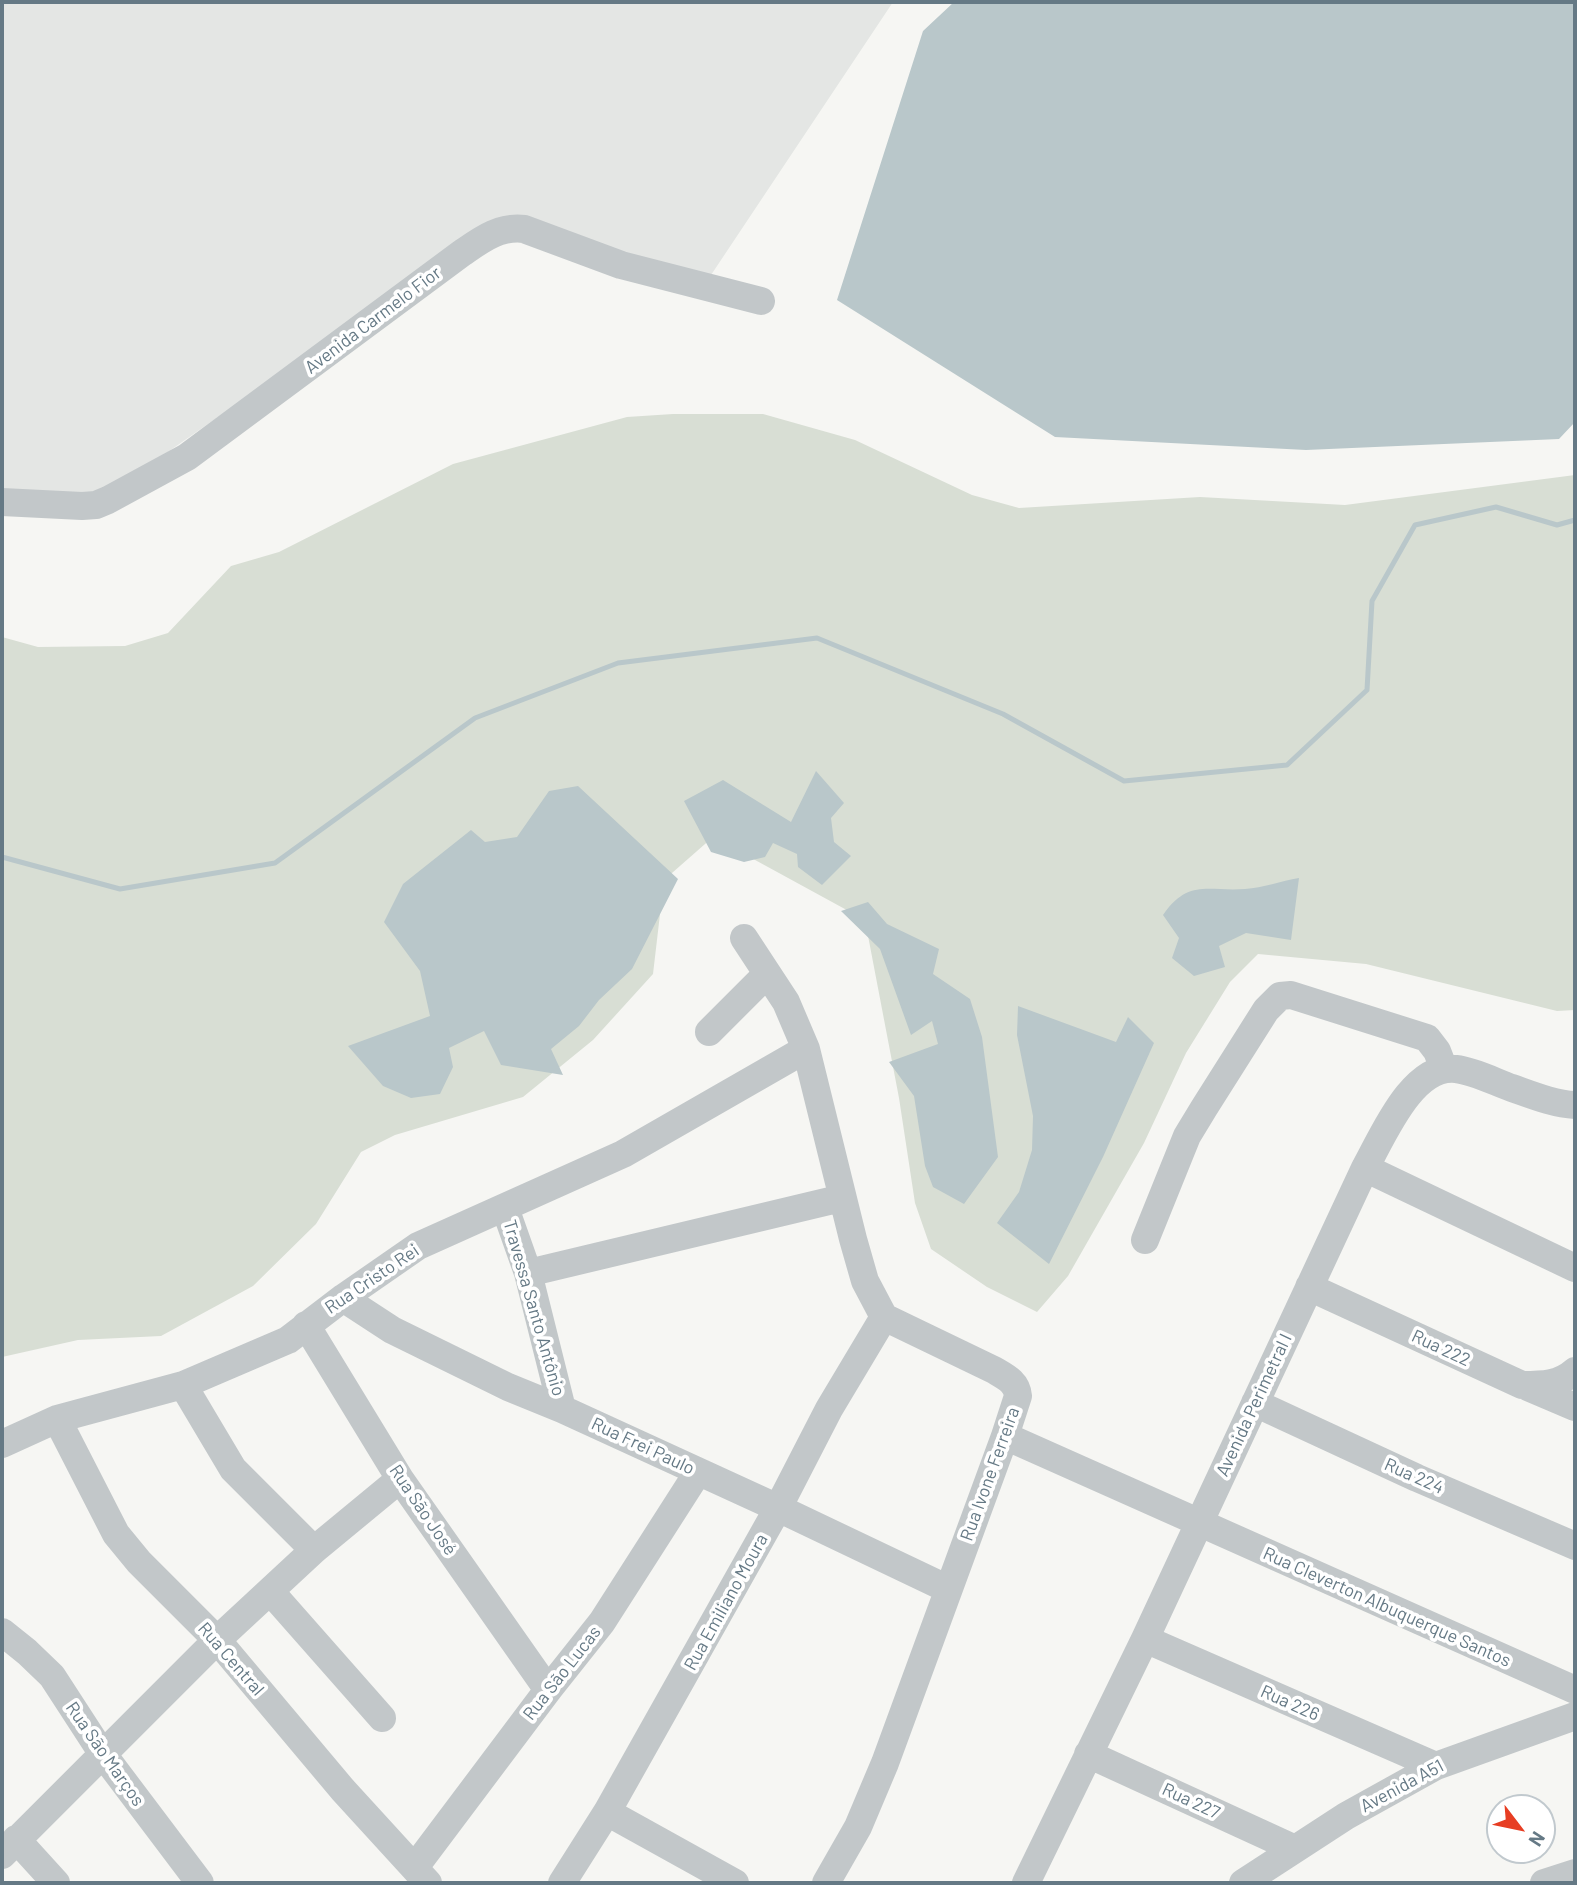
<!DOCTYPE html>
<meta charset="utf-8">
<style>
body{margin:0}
#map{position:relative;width:1577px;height:1885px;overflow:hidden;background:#f6f6f3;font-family:Barlow,sans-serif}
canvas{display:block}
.frame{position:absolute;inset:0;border:4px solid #657985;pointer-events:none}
.north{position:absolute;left:1486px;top:1794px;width:70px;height:70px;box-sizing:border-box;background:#fff;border:2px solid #c1c9ce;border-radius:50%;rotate:122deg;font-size:19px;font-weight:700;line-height:28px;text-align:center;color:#657985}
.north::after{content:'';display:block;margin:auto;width:24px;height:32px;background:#e73e23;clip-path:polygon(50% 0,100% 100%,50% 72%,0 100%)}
</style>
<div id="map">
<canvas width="1577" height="1885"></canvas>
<div class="frame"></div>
<div class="north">N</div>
</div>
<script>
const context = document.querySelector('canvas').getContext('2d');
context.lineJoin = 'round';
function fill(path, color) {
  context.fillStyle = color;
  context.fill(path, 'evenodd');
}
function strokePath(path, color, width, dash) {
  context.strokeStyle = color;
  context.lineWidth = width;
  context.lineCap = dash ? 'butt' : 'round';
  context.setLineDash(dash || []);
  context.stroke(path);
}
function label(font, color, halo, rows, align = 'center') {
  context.font = font + ' Barlow,sans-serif';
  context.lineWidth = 7;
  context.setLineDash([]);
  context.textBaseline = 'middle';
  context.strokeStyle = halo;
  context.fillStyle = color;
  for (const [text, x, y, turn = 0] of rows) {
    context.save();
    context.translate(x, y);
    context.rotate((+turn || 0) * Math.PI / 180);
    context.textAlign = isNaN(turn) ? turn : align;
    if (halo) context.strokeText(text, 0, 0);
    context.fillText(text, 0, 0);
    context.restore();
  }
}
const built = new Path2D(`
 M2 2H893L707 281 491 227 93 504 2 493Z`);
const green = new Path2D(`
 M673 414H763L855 440 972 495 1019 508 1200 497 1345 505 1575 475V1010L1557 1011 1366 964 1258 954 1230 982 1186 1053 1144 1143 1068 1276 1037 1312 987 1287 931 1249 915 1203 899 1098 865 920 713 837 664 880 653 974 593 1040 523 1097 395 1135 361 1152 316 1224 253 1286 161 1336 78 1340 2 1357V637L38 647 125 646 168 633 231 566 279 552 453 464 627 417Z`);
const water = new Path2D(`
 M954 2H1575V422L1559 439 1306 450 1055 437 837 300 923 31Z
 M816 771 844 803 831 818 834 842 851 856 822 885 798 867 797 854 773 843 765 857 744 862 711 852 684 801 723 780 791 822Z
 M578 786 678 879 632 969 599 1000 579 1026 551 1049 563 1075 501 1065 484 1031 449 1048 453 1067 440 1094 411 1098 383 1086 348 1046 430 1016 420 971 384 922 403 884 471 830 485 842 517 837 549 791Z
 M1299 878 1291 940 1246 933 1219 946 1225 967 1194 976 1172 958 1179 938 1163 915C1189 878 1208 892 1245 889 1263 888 1281 881 1299 878Z
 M868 902 887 924 939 949 933 974 970 999 982 1037 998 1157 964 1204 933 1187 925 1166 914 1096 889 1062 938 1044 932 1021 911 1035 880 949 841 911Z
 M1018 1006 1116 1042 1128 1017 1154 1043 1103 1157 1049 1264 997 1223 1019 1192 1032 1150 1033 1116 1017 1035Z`);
const stream = new Path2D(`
 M2 857 120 889 275 863 475 718 618 663 817 638 1003 714 1124 781 1287 765 1367 690 1372 601 1415 525 1496 507 1557 525 1575 520`);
const minor = new Path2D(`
 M2 502 82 506 96 505 108 500 187 457 462 253C481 240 499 226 524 229L621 265 761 301
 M744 938 786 1002 806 1049 853 1239 865 1281 884 1317 994 1370C1006 1377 1017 1382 1018 1396L1005 1436 885 1763 858 1827 826 1883
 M709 1032 767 974
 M1365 1168 1575 1268
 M505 1208 528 1273 562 1409
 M1145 1240 1187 1136 1204 1108 1266 1010 1280 996 1291 995 1427 1038 1437 1051 1444 1069
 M528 1273 842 1198
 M1309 1287 1522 1385C1543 1385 1559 1385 1575 1371
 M343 1298 392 1330 508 1387 562 1409 778 1508 948 1589
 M306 1325 400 1479 548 1690
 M183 1385 233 1469 314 1550
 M1528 1387 1575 1407
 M1255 1403 1417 1478 1575 1546
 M57 1419 116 1534 139 1562 217 1640 343 1790 428 1883
 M1005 1436 1575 1690
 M2 1444 57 1419 183 1385 288 1340 343 1298 418 1246 623 1154 806 1049
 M270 1591 382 1718
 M2 1632 27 1652 52 1676 102 1753 200 1883
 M1145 1639 1436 1766
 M1088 1754 1293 1848
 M607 1812 735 1883
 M16 1839 56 1883
 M2 1855 217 1640 314 1550 400 1479
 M415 1867 548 1690 602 1622 698 1472
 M562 1883 607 1812 778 1508 829 1409 884 1317
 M1026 1883 1145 1639 1365 1168C1383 1136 1412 1064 1456 1069 1474 1071 1495 1082 1512 1088 1532 1095 1554 1104 1575 1105
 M1243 1883 1346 1816 1436 1766 1575 1716
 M1544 1883 1575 1873`);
const streetNames = [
 ["Avenida Carmelo Fior",373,320,-37],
 ["Rua Cristo Rei",372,1279,-34],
 ["Travessa Santo Antônio",534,1308,74],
 ["Rua 222",1441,1348,25],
 ["Avenida Perimetral I",1254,1405,-65],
 ["Rua Frei Paulo",643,1446,25],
 ["Rua Ivone Ferreira",990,1474,-70],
 ["Rua 224",1414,1476,24],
 ["Rua São José",423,1510,56],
 ["Rua Emiliano Moura",726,1602,-61],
 ["Rua Cleverton Albuquerque Santos",1387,1607,24],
 ["Rua Central",231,1659,49],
 ["Rua São Lucas",562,1673,-52],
 ["Rua 226",1290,1703,24],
 ["Rua São Marços",105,1754,55],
 ["Avenida A51",1402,1786,-28],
 ["Rua 227",1191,1801,25]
];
fill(built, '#e4e6e4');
fill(green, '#d8ded4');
fill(water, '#b9c7ca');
strokePath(stream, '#b9c7ca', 5);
strokePath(minor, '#c2c7c9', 28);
label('18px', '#657985', '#fff', streetNames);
</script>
